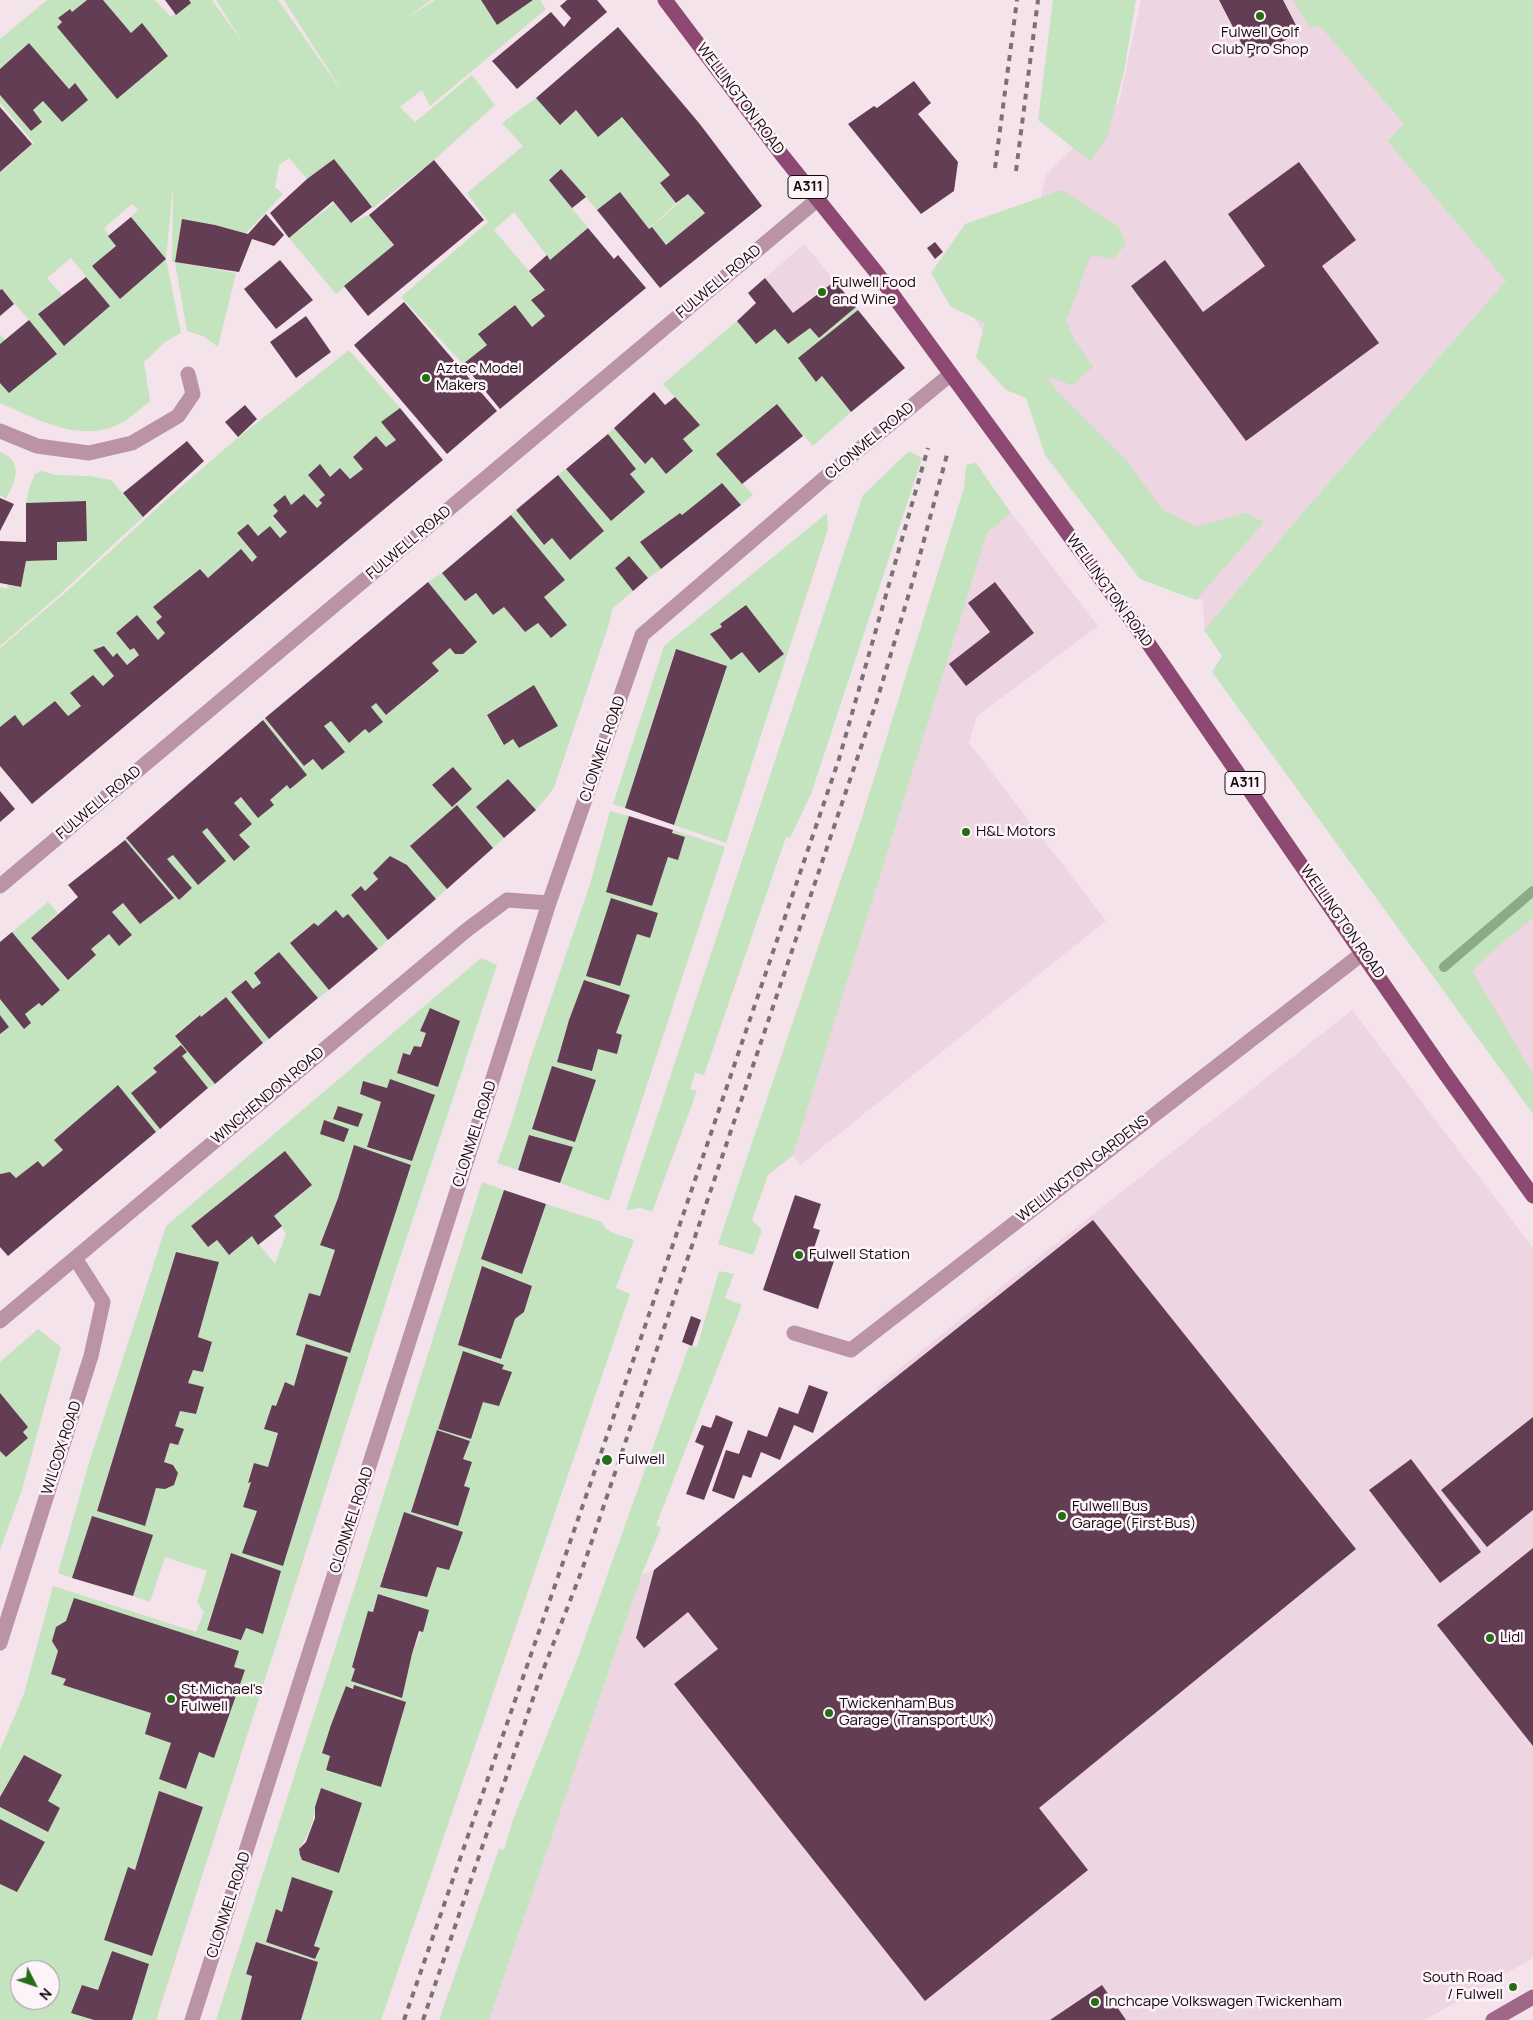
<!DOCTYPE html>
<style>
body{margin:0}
#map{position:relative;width:1533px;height:2020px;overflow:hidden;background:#f5e3ec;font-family:Manrope,sans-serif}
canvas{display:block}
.north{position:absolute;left:10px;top:1960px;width:50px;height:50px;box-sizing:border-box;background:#fdf3f8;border:1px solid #9e969a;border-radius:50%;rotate:131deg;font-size:14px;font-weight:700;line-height:20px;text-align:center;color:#100a0d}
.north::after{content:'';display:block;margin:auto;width:18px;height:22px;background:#236f13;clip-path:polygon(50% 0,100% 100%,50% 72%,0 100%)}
</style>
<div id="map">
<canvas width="1533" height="2020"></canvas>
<div class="north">N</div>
</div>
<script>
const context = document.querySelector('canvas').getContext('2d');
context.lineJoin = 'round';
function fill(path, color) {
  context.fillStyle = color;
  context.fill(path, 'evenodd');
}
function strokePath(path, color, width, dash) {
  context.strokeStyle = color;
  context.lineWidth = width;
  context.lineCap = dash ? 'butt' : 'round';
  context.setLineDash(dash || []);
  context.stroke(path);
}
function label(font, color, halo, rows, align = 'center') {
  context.font = font + ' Manrope,sans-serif';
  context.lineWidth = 5;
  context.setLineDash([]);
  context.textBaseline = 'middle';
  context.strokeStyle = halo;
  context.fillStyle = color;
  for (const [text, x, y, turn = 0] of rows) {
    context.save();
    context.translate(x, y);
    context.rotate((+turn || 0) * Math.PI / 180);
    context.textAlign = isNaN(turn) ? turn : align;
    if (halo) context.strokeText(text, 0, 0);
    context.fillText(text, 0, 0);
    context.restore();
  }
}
const built = new Path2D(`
 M1141 0H1293L1310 28 1320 26 1405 124 1387 141 1506 281 1305 510 1204 630 1203 601 1178 592 987 337 953 286 1035 221 1046 175 1119 102Z
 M804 244 835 281 794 314 765 278Z
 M1011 513 1098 626 977 716 969 743 1106 921 800 1165 793 1155 987 533Z
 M1533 907V1098L1448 975Z
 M1352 1010 1533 1248V1958L1425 2020H489L642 1574 654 1570 877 1393V1387L968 1313Z`);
const green = new Path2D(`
 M47 0H87L72 12 69 9 58 18 62 22 57 27 117 99 168 55 142 24 131 33 103 0H155L171 17 189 0H212L243 43 216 0H278L345 96 284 0H431L405 19 435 0H481L497 25 533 0H540L546 9 430 106 422 90 400 107 415 122 472 75 495 105 434 160 373 208 334 159 307 179 289 158 279 165 275 187 283 194 246 233 215 225 182 220 175 262 236 273 218 347 203 336 187 331 175 262H172L173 187 166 259 181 333 166 341 144 362 150 401C139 410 129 420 115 426 77 442 35 418 0 403V334L5 340 29 320 2 289 0 290V173L34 143 0 103V95L31 131 42 122 33 110 43 101 62 122 75 83 69 89 29 43 0 69V39ZM132 204 138 210 131 217 166 259 120 299 116 246 104 228ZM71 258 110 306 65 345 38 314 35 316 62 295 47 278Z
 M1053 0H1136L1124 71 1108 135 1090 161 1038 120Z
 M1293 0H1533V918L1499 945 1472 971 1533 1074V1114L1212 672 1222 656 1204 630 1305 510 1506 281 1387 141 1404 124 1320 26 1310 28Z
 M536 98 560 125 576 110 598 137 622 117 670 175 660 183 676 203 649 229 620 192 597 210 561 169 549 180 588 228 550 260 514 212 494 230 545 290 532 300 545 316 532 327 515 305 478 334 487 345 463 364 401 297 488 222 467 193 523 146 502 123Z
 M1062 190 1119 227 1126 244 1113 259 1091 255 1066 321 1074 339 1093 367 1072 385 1046 376 1058 392 1126 460 1162 509 1196 527 1245 513 1264 522 1196 600 1140 579 1045 455 1026 398 1006 390 976 357 985 323 951 307 931 273 965 224Z
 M688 194 705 213 666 245 652 227Z
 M334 203 351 223 369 215 394 246 336 294 289 238Z
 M856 307 858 310 798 358 816 382 822 376 851 412 813 446 777 404 717 454 753 495 741 505 722 483 682 515 680 513 641 542 661 569 648 578 629 557 615 568 633 591 612 609 609 624 554 788 536 810 508 779 476 807 504 838 493 848 457 805 410 846 447 889 436 899 407 865 390 856 378 879 365 891 361 886 351 895 388 940 378 949 348 914 343 918 336 910 318 926 314 923 290 943 329 990 318 998 279 952 254 973 261 983 253 989 246 980 231 992 269 1039 263 1043 226 997 201 1017 199 1015 175 1035 215 1084 208 1088 182 1056 181 1046 153 1067 157 1072 132 1093 160 1129 156 1132 118 1085 54 1140 63 1150 43 1167 38 1161 16 1178 10 1172 0 1174V1034L9 1026 0 1015V999L24 1028 31 1023 25 1014 39 1003 42 1005 60 990 12 932 48 902 58 913 31 939 68 980 96 955 91 949 109 934 119 946 132 936 112 912 123 903 140 924 174 898 125 840 126 838 179 900 192 888 167 859 173 855 198 884 202 832 207 828 234 861 250 847 239 835 252 824 234 803 241 797 258 818 274 805 270 800 287 785 307 775 263 720 265 718 304 766 313 759 322 770 345 752 324 726 331 721 349 743 365 729 369 733 371 707 376 703 386 715 439 672 432 663 450 648 455 654H463L476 643 428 582 442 573 465 601 476 593 493 615 504 607 525 632 538 623 551 638 566 625 544 597 565 580 511 515 516 510 543 545 552 538 570 560 604 531 558 475 566 469 611 521 645 492 630 474 636 469 608 434 614 428 644 464 652 457 666 473 693 452 683 439 700 425 663 384 737 321 747 334 765 316 788 344 810 328 819 338ZM534 685 558 726 519 748 513 739 504 744 487 715ZM453 767 472 789 452 806 432 786Z
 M349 350 400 408 382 422 396 440 386 447 376 437 353 457 363 469 350 479 340 468 330 477 319 465 308 475 325 495 319 500 322 504 317 508 304 494 291 505 278 511 272 517 287 532 280 538 270 526 258 536 248 524 237 534 257 557 252 562 208 578 200 569 154 607 162 617 156 622 165 633 158 640 137 615 116 633 130 650 134 648 139 655 127 665 118 654 113 657 104 646 94 650 114 676 103 686 93 675 70 693 81 706 68 716 55 701 23 726 15 716 0 727V648L66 592 167 499 235 440Z
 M909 451 922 458 811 794 790 838 786 837 704 1075 695 1073 690 1089 697 1091 652 1212 641 1208 626 1210 863 495Z
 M0 452C24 461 16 481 6 499L0 495Z
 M976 463 1011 513 987 533 793 1155 768 1175 752 1220 762 1230 753 1255 718 1244 863 814 964 488 966 465Z
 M41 471 56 475 90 476 111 480 143 517 59 595 0 646V587L7 589 8 585 21 587 26 561 57 560V542L87 541 86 501 26 503 30 485 35 474Z
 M827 513 828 529 726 843 674 825 726 665 675 650 625 808 613 804 664 646Z
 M610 811 629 816 607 892 652 906 668 857 673 830 725 847 609 1201 560 1183 573 1147 530 1135 518 1170 497 1163 510 1127 531 1057 590 884ZM658 913 650 938 637 934 620 986 586 976ZM584 980 630 995 616 1033 622 1036 617 1054 598 1049 591 1071 557 1061 569 1020ZM553 1066 596 1080 575 1142 532 1129Z
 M481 958 497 965 396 1270 156 2020H132L149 1964 112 1951 98 1990 82 1985 71 2012 94 2020H0V1884L44 1842 0 1819V1807L48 1832V1801L62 1775 24 1756 0 1797V1750L24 1694 53 1586 196 1632 204 1612 197 1602 207 1571 165 1557 150 1602 133 1596 152 1535 72 1578 58 1573 88 1466 166 1226ZM430 1008 460 1021 438 1087 397 1073 403 1053 410 1055 414 1046 421 1047 426 1033 420 1031ZM390 1079 435 1095 412 1161 367 1147 381 1102 361 1094 363 1081 387 1088ZM354 1146 410 1165 350 1353 296 1335 309 1293 320 1296 335 1250 320 1244 338 1198ZM285 1152 312 1185 274 1216 286 1234 275 1264 252 1236 229 1255 217 1240 208 1247 191 1226ZM176 1252 219 1262 198 1337 212 1342 203 1372 193 1370 188 1383 204 1388 196 1414 180 1411 175 1426 184 1429 178 1445 170 1443 164 1462 173 1465 178 1473 174 1485 156 1488 144 1526 97 1511ZM306 1344 348 1357 283 1566 243 1553 257 1511 243 1507 251 1482H248L254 1463 268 1467 278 1433 264 1429 271 1405 276 1406 285 1382 294 1386ZM231 1554 281 1571 263 1634 246 1628 241 1640 207 1629ZM159 1792 203 1806 152 1956 104 1940 129 1868 135 1870ZM20 1970H50V2000H20Z
 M482 1182 504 1190 481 1259 523 1273 546 1204 602 1222C605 1233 624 1236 634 1240L616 1288 630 1294 381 2020H301L317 1962 256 1942 246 1974 252 1976 241 2020H216L355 1586ZM483 1266 532 1286 524 1312 515 1319 501 1359 458 1345ZM463 1351 503 1364 502 1369 511 1372 483 1402 471 1439 438 1429ZM437 1431 470 1441 463 1459 472 1462 464 1486 470 1488 458 1525 411 1512ZM404 1512 463 1532 449 1570 437 1567 427 1597 380 1587ZM378 1594 429 1610 412 1654 402 1698 351 1681 355 1669 352 1667 368 1611 373 1612ZM346 1686 406 1702 381 1787 326 1769 330 1756 322 1753ZM321 1788 352 1830 339 1873 302 1860 299 1849C315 1827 313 1813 321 1788ZM333 1891 314 1946 320 1948 315 1959 266 1942 276 1910 282 1912Z
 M719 1271 734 1274 725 1298 742 1305 656 1525 661 1528 642 1574 489 2020H439L499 1849 504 1850 513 1820 577 1660 689 1346 697 1347Z
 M38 1329 61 1347 21 1493 0 1550V1451L6 1457 28 1438 0 1393V1362Z`);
const stream = new Path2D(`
 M1444 967 1533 891`);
const building = new Path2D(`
 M87 0H103L131 33 142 23 168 56 117 99 57 27 62 22 58 18 70 9 72 12Z
 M165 0H189L191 3 176 15Z
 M481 0H533L497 25Z
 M567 0H597L607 12 517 89 492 61 551 12 564 27 571 18 560 6Z
 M1219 0H1283L1300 33 1249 58Z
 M618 27 699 123 762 206 660 288 597 210 620 192 649 229 652 227 666 245 705 213 688 194 676 203 660 183 670 175 622 117 598 137 576 110 560 125 536 98Z
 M29 43 69 89 75 83 88 100 62 122 43 101 33 110 42 122 31 131 0 95V69Z
 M914 81 931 103 918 114 958 162 954 191 921 214 848 124 874 106 877 108Z
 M0 107 32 144 0 172Z
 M334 159 372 207 351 223 333 201 289 238 270 213 307 179Z
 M434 160 484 220 368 316 344 286 394 245 369 215Z
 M1299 162 1356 240 1322 266 1379 343 1246 441 1131 286 1165 260 1203 312 1265 266 1228 214Z
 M561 169 586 197 572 208 549 180Z
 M266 214 284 235 274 246 252 239 239 272 175 262 182 219 215 225 248 234Z
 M131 217 166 259 120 299 92 266 116 246 108 236Z
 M588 228 614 259 618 255 646 288 500 409 463 364 487 345 478 334 515 305 532 327 545 316 531 300 545 290 529 271 547 255 550 260Z
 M935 242 943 252 935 259 927 248Z
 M280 260 313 300 276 329 244 289Z
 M86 277 110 306 64 346 38 314Z
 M765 278 793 313 835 281 856 307 819 338 810 328 788 344 775 329 756 344 737 321 756 303 748 293Z
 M2 289 14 304 0 316V290Z
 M404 302 497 411 447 454 354 345Z
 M858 310 905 368 851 412 822 376 816 382 798 358Z
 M306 316 331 352 296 378 270 342Z
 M29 320 57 354 9 393 0 383V344Z
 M654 392 665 405 675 397 700 425 683 439 693 451 666 474 652 457 645 464 614 428Z
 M777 404 803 436 742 484 716 454Z
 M245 405 257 419 238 437 225 422Z
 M400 408 443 460 32 804 0 766V727L15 715 23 726 55 701 68 716 76 710 81 706 70 693 93 675 103 686 114 676 93 650 104 646 113 657 117 653 127 665 139 655 134 648 130 650 116 633 137 615 158 640 165 633 156 622 162 617 153 607 200 569 208 578 241 549 252 562 257 557 237 533 248 524 258 536 270 526 280 538 287 532 273 516 278 511 273 505 285 495 291 505 304 494 317 508 322 503 319 500 325 495 308 475 320 464 330 477 340 468 350 479 363 469 353 457 365 446 376 436 386 447 396 440 381 422Z
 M608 434 636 469 630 474 645 492 611 521 566 469Z
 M187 441 204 461 143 517 123 493Z
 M558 475 604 531 570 560 552 538 544 545 516 510Z
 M722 483 741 505 661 569 640 542 680 513 682 515Z
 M0 498 14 504 0 531Z
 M86 501 87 541 57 542V560L26 561 21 587 0 583V541L26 542V503Z
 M511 515 565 580 544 597 567 625 551 638 538 623 525 632 504 607 493 615 476 593 465 601 442 573Z
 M629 556 648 578 633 591 615 568Z
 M428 582 477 642 463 654H455L450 648 432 663 439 671 386 715 376 703 371 707 383 722 369 733 365 729 349 743 331 721 324 726 345 752 322 770 313 759 304 766 265 718Z
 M995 582 1034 633 966 686 949 664 990 632 968 603Z
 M746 605 784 654 759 673 742 652 731 660 710 634 722 627 720 624Z
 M676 649 727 666 674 825 625 808Z
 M534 685 558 726 519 748 513 739 504 745 487 715Z
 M263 720 307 775 290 789 287 785 270 800 274 805 258 818 241 797 234 803 252 824 239 835 250 847 234 861 207 828 202 832 226 861 198 885 173 855 167 859 192 888 179 900 126 838Z
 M453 767 472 789 452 807 432 785Z
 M508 779 536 810 504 838 476 807Z
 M0 791 15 809 0 822Z
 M457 805 493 848 447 889 410 846Z
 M629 816 673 830 672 833 685 837 678 860 668 857 652 906 606 892Z
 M125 840 174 898 140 924 123 903 112 912 132 935 119 946 109 934 91 949 96 955 68 980 31 938 78 897 68 885Z
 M390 856 407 865 436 899 388 940 351 895 361 886 365 891 378 879 373 873Z
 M611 898 658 913 650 938 637 934 620 986 586 976Z
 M336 910 343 918 348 914 378 949 329 990 290 943 314 923 318 926Z
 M12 932 60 990 42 1006 39 1003 25 1014 31 1023 24 1029 0 999V942Z
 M279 952 318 998 269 1039 231 992 246 980 253 989 261 983 254 973Z
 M584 980 630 995 616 1033 622 1035 617 1054 598 1049 592 1071 557 1062 569 1020Z
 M226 997 263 1043 215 1084 175 1036 200 1015 201 1017Z
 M430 1008 460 1021 438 1087 397 1073 403 1053 410 1055 414 1046 421 1047 426 1033 420 1031Z
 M0 1015 9 1027 0 1034Z
 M181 1045 187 1052 182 1056 208 1088 160 1129 131 1093 157 1072 153 1068Z
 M552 1066 596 1080 575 1142 532 1129Z
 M390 1079 435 1095 412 1161 367 1147 381 1102 360 1094 363 1081 387 1088Z
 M118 1085 156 1132 8 1256 0 1247V1174L10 1172 16 1178 38 1161 43 1167 63 1150 54 1140Z
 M338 1106 363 1114 358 1127 333 1119Z
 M324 1120 349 1129 344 1142 320 1134Z
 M529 1135 573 1147 560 1183 518 1170Z
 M354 1145 411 1165 350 1353 296 1335 309 1293 320 1296 335 1250 320 1245 338 1198Z
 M285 1151 312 1185 274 1216 282 1226 258 1245 252 1236 229 1255 217 1240 208 1247 191 1226Z
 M504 1190 546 1204 522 1274 481 1259Z
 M795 1195 821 1204 813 1228 820 1230 813 1251 835 1258 818 1309 763 1290Z
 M1093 1220 1356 1549 1039 1808 1088 1870 925 2001 674 1684 718 1649 688 1612 644 1648 636 1638 654 1570Z
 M176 1252 219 1262 198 1337 212 1342 203 1372 193 1370 188 1383 204 1387 196 1414 180 1411 175 1426 184 1429 178 1445 170 1443 164 1462 173 1465 178 1473 174 1485 165 1489 156 1488 145 1526 97 1511Z
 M482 1266 532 1286 524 1312 515 1319 501 1359 458 1345Z
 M691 1316 701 1320 692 1346 682 1342Z
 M306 1344 348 1357 283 1566 242 1553 257 1511 243 1507 251 1482 248 1483 254 1463 268 1467 278 1433 264 1429 272 1405 276 1406 285 1382 294 1386Z
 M463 1351 504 1365 502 1369 512 1372 499 1406 483 1402 471 1439 438 1429Z
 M809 1385 828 1392 813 1433 794 1425 780 1460 761 1452 751 1478 743 1475 734 1499 712 1491 726 1450 739 1454 748 1430 767 1437 779 1407 798 1414Z
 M0 1393 28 1427 23 1432 28 1438 6 1457 0 1451Z
 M716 1415 733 1422 704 1500 686 1494 704 1446 695 1442 702 1425 711 1428Z
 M1533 1417V1510L1487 1547 1441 1490Z
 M437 1430 470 1441 463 1459 472 1462 464 1486 470 1488 458 1526 411 1512Z
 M1411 1459 1481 1552 1440 1583 1369 1490Z
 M404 1512 463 1532 449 1570 437 1567 427 1597 380 1587Z
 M92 1516 153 1535 133 1596 72 1578Z
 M1533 1548V1746L1437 1625Z
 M231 1553 281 1571 263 1634 246 1628 241 1640 207 1630Z
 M378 1594 429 1610 423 1632 419 1631 412 1654 402 1698 351 1681 355 1669 352 1667 368 1611 373 1612Z
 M74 1598 239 1651 234 1667 245 1670 214 1758 199 1752 186 1789 159 1779 171 1743 145 1734 151 1713 63 1685 66 1679 51 1674 58 1651 52 1641 56 1627 66 1621Z
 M354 1685 406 1702 381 1787 326 1770 330 1756 322 1753 331 1725 346 1686 353 1689Z
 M24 1755 62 1775 48 1801 60 1808 48 1832 0 1807V1797Z
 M321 1788 362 1803 339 1873 302 1860 300 1855 299 1849 306 1842 315 1818V1807Z
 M159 1791 203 1807 152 1956 104 1940 128 1867 135 1870Z
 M0 1819 45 1842 17 1892 0 1884Z
 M292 1877 333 1891 314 1946 320 1948 315 1959 266 1942 276 1909 282 1912Z
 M256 1942 318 1962 301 2020H241L252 1976 246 1974Z
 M112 1951 149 1964 132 2020H94L71 2013 82 1985 98 1990Z
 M1102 1985 1126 2020H1050Z`);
const minor = new Path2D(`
 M0 431 37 446 89 453 132 443 178 416 193 394 188 374
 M0 886 818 199
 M0 1321 468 929 507 900 549 903
 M794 1333 851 1350 1363 953
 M0 1643 91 1356 103 1302 75 1258
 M192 2020 549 903 642 635 834 470 951 374`);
const secondary = new Path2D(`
 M1493 2020 1533 1997`);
const primary = new Path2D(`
 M665 0 782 155 876 272 1148 643 1444 1072 1533 1196`);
const rail = new Path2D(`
 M995 168 1017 0
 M1016 171 1038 0
 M404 2020 643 1332 839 759 928 448
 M423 2020 540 1678 582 1570 877 700 914 577 948 451`);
const markers = [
 [1260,16,5,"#236f13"],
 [822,292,5,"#236f13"],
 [426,378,5,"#236f13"],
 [966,832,5,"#236f13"],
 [799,1255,5,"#236f13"],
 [607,1460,6,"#236f13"],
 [1062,1516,5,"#236f13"],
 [1490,1638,5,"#236f13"],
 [171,1699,5,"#236f13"],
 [829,1713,5,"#236f13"],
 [1513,1987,5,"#236f13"],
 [1095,2002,5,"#236f13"]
];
const shields = [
 [808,187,40],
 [1245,783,40]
];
const shieldNames = [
 ["A311",808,187],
 ["A311",1245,783]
];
const poiNames = [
 ["Fulwell Golf",1260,33,"center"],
 ["Club Pro Shop",1260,50,"center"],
 ["Fulwell Food",832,283],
 ["and Wine",832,300],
 ["Aztec Model",436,369],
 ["Makers",436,386],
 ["H&L Motors",976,832],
 ["Fulwell Station",809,1255],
 ["Fulwell",618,1460],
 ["Fulwell Bus",1072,1507],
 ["Garage (First Bus)",1072,1524],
 ["Lidl",1500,1638],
 ["St Michael's",181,1690],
 ["Fulwell",181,1707],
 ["Twickenham Bus",839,1704],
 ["Garage (Transport UK)",839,1721],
 ["South Road",1503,1978,"right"],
 ["/ Fulwell",1503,1995,"right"],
 ["Inchcape Volkswagen Twickenham",1105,2002]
];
const streetNames = [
 ["WELLINGTON ROAD",740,99,53],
 ["FULWELL ROAD",719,282,-40],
 ["CLONMEL ROAD",870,441,-40],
 ["FULWELL ROAD",409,543,-40],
 ["WELLINGTON ROAD",1109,591,54],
 ["CLONMEL ROAD",603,749,-71],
 ["FULWELL ROAD",99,803,-40],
 ["WELLINGTON ROAD",1342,922,55],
 ["WINCHENDON ROAD",268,1096,-40],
 ["CLONMEL ROAD",475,1134,-72],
 ["WELLINGTON GARDENS",1083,1169,-38],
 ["WILCOX ROAD",62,1448,-72],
 ["CLONMEL ROAD",352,1520,-72],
 ["CLONMEL ROAD",229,1905,-72]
];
fill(built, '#edd5e2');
fill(green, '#c4e3bf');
strokePath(stream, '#8baa86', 10);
fill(building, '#633d53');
strokePath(minor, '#ba93a7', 15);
strokePath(secondary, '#a06888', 15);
strokePath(primary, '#8d4971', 15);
strokePath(rail, '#7c7076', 4, [6, 6]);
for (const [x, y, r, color] of markers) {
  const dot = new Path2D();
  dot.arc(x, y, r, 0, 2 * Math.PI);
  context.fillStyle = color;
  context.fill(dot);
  strokePath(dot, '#fdf3f8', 2);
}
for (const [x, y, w] of shields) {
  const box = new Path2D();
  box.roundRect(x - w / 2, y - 11.5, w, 23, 4);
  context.fillStyle = '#fdf3f8';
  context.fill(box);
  strokePath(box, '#100a0d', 1);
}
label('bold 14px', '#100a0d', null, shieldNames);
label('15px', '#100a0d', '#fdf3f8', poiNames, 'left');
label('15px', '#100a0d', '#fdf3f8', streetNames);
</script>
